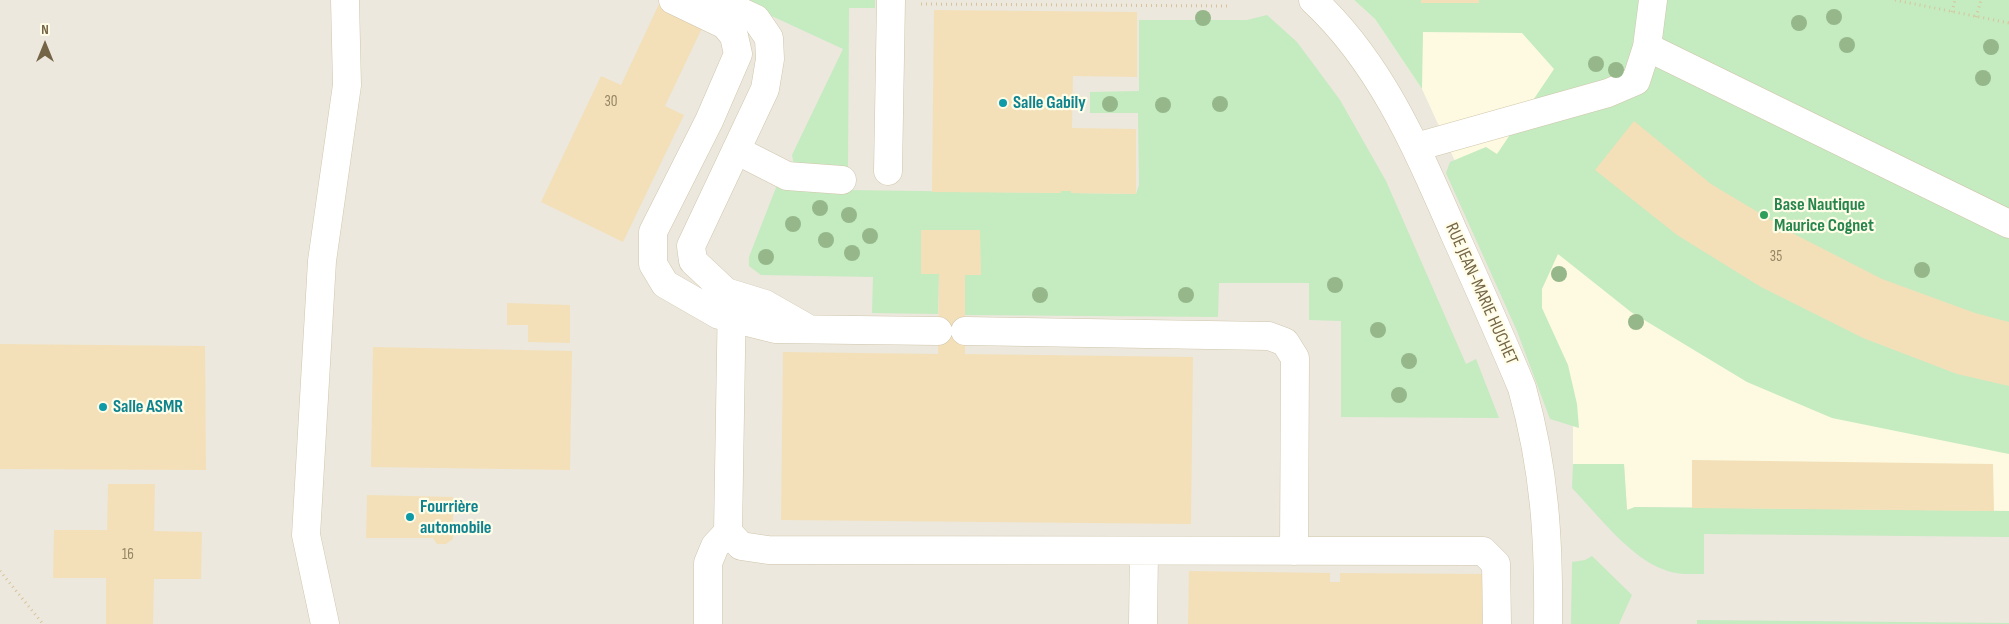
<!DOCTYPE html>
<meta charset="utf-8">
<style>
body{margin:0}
#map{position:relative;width:2009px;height:624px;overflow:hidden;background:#fdfae1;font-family:"Sofia Sans Condensed",sans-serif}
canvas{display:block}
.north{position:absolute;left:20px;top:20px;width:50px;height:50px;-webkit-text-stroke:4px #fffde8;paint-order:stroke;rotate:0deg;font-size:14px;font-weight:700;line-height:20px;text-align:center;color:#756547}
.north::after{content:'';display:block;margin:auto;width:18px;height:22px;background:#756547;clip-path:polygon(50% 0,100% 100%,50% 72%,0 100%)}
</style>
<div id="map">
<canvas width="2009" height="624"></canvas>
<div class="north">N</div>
</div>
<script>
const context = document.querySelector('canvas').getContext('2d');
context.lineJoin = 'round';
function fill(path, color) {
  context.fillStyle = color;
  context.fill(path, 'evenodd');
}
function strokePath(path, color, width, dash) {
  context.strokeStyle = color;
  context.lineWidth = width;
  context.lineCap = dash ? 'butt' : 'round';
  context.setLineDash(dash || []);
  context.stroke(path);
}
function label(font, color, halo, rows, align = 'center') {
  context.font = font + ' "Sofia Sans Condensed",sans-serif';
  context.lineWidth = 4.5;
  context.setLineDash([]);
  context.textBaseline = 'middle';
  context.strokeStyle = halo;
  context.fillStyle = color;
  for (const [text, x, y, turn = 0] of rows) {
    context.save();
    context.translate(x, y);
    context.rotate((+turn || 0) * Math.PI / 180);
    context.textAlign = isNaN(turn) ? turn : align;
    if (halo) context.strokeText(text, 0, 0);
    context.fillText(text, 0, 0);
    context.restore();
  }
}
const industrial = new Path2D(`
 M0 0H1354L1375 19 1422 89 1563 397 1573 427V464H1624L1627 510 1635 507 2009 511V624H0Z`);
const green = new Path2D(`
 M737 0H875V8H849L848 168 794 165 792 155 843 49Z
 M1354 0H2009V454L1832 418 1747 382 1631 312 1558 254 1542 289V308L1568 365 1577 404 1579 428 1550 419 1517 331 1446 173 1450 162 1486 147 1497 154 1554 69 1522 33 1423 32 1422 89 1375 19Z
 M1267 15 1297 42 1340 100 1386 181 1466 364 1476 359 1499 418 1341 417V321L1309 320V283H1219L1218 317 965 315V275L921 231V274H939L938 314 872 313 873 277 761 275 749 266V257L777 185 848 190 1060 193 1061 191H1071V193L1136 194 1139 185 1138 113H1090V92L1139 91V20H1247Z
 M1573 464H1624L1627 510 1635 507 2009 511V537L1704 534V574C1690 574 1678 575 1665 570 1631 559 1597 514 1572 488Z
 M1592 556 1632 595 1619 624H1571L1572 562 1585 560Z
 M1697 620 2009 623V624H1697Z`);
const building = new Path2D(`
 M1421 0H1479V3H1421Z
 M659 4 703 26 665 106 684 115 623 242 541 202 601 76 621 85Z
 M934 10 1137 12V77L1073 76 1072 128 1136 129V194L1071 193V191H1061V193L932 192Z
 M1634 121 1711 184 1796 235 1882 279 1975 313 2009 322V386L1957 374 1863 338 1761 287 1677 235 1595 170Z
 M921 230H980L981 275H965V354L1193 357 1191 524 781 520 783 352 938 354 939 274H921Z
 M507 303 570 305V343L528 342V325H507Z
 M0 344 205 346 206 470 0 469Z
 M373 347 572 351 570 470 371 467Z
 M1692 460 1993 464 1994 511 1692 508Z
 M108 484H155L154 531 202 532 201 579H154L153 624H106V578H53L54 530H107Z
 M367 495 453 497V539L446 544H437L433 538H366Z
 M1189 571 1330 573V582H1340V573L1483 574 1482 624H1188Z`);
const path = new Path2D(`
 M1895 0 2009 23
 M921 4 1228 6
 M1952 12 1955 0
 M1976 17 1981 0
 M0 571 43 624`);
const minor = new Path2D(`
 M673 0 725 25 734 36 738 54 709 121 653 232V264L665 284 719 315 775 329 938 331
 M716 0 756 19 769 38 770 59 765 89 691 246 693 261 726 292 765 304 807 328
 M1313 0C1382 64 1418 151 1455 235 1478 286 1501 337 1522 388 1545 470 1549 540 1548 624
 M1647 47 1653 0
 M1416 147 1608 93 1636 81 1647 47 2009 224
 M736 150 787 176 842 180
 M888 171 891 0
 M732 294 728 532 741 546 768 550 1483 551 1496 564 1497 624
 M965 331 1269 336 1285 342 1295 358 1294 551
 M325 624 306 535 322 261 347 85 345 0
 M708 624V563L715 546 728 532
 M1143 624 1144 552`);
const trees = [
 [1834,17],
 [1203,18],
 [1799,23],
 [1847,45],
 [1991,47],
 [1596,64],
 [1616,70],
 [1983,78],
 [1110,104],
 [1220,104],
 [1163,105],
 [820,208],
 [849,215],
 [793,224],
 [870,236],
 [826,240],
 [852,253],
 [766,257],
 [1922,270],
 [1559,274],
 [1335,285],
 [1040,295],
 [1186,295],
 [1636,322],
 [1378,330],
 [1409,361],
 [1399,395]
];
const markers = [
 [1003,103,5,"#0f9aa8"],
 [1764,215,5,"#2e9e5b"],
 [103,407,5,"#0f9aa8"],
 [410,517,5,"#0f9aa8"]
];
const numberNames = [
 ["30",611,102],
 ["35",1776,257],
 ["16",128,555]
];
const cultureNames = [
 ["Salle Gabily",1013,103],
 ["Salle ASMR",113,407],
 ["Fourrière",420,507],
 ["automobile",420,528]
];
const leisureNames = [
 ["Base Nautique",1774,205],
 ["Maurice Cognet",1774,226]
];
const streetNames = [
 ["RUE JEAN-MARIE HUCHET",1481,294,66]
];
fill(industrial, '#ece8dd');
fill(green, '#c5ebc0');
fill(building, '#f3e0b8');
strokePath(minor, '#d0c6ab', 29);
strokePath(path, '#d8c49b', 3, [1, 4]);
strokePath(minor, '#fff', 28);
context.fillStyle = '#96b789';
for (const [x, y] of trees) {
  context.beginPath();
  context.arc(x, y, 8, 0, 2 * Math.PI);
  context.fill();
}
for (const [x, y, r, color] of markers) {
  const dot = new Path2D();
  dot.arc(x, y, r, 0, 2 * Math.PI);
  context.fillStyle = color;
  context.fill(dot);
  strokePath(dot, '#fffde8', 2);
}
label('15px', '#948463', null, numberNames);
label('bold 18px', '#0d838f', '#fffde8', cultureNames, 'left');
label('bold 18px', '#27864d', '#fffde8', leisureNames, 'left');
label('18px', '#756547', '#fffde8', streetNames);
</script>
